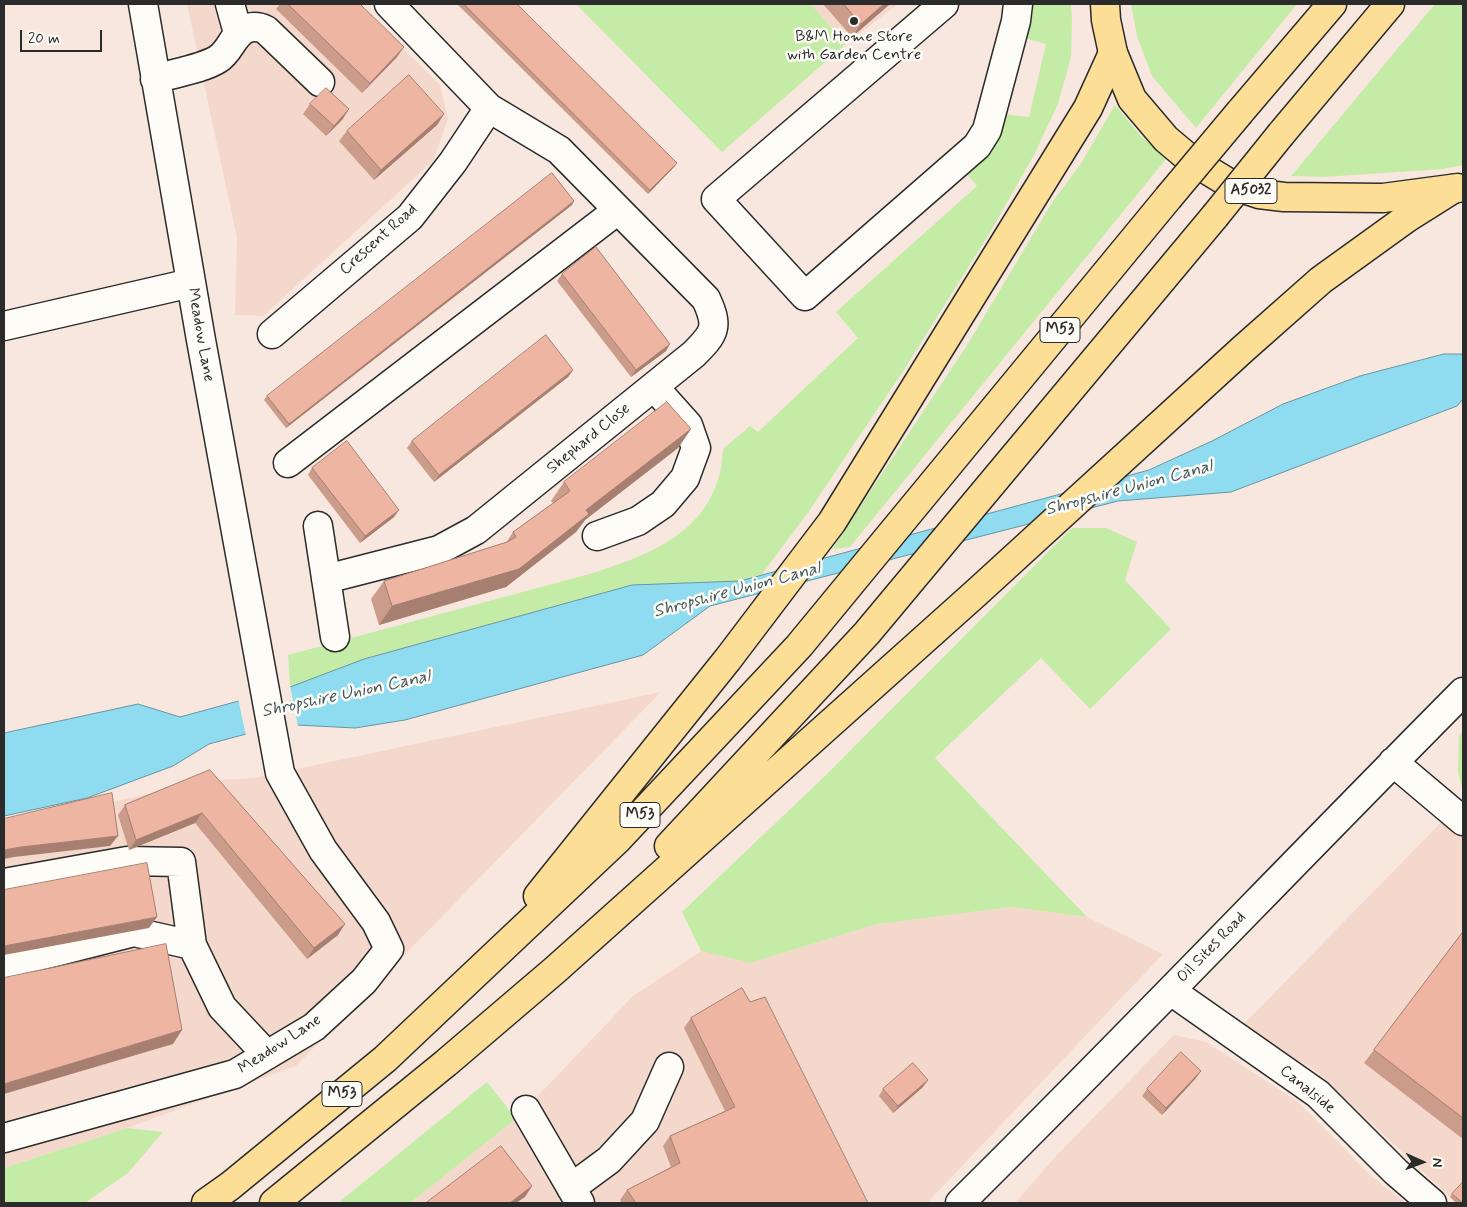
<!DOCTYPE html>
<style>
body{margin:0}
#map{position:relative;width:1467px;height:1207px;overflow:hidden;background:#f8e7de;font-family:Mynerve,sans-serif}
canvas{display:block}
.frame{position:absolute;inset:0;border:5px solid #2b2b2b;pointer-events:none}
.north{position:absolute;left:1397px;top:1137px;width:50px;height:50px;-webkit-text-stroke:4px #fdfcf7;paint-order:stroke;rotate:92deg;font-size:14px;font-weight:700;line-height:20px;text-align:center;color:#2b2b2b}
.north::after{content:'';display:block;margin:auto;width:18px;height:22px;background:#2b2b2b;clip-path:polygon(50% 0,100% 100%,50% 72%,0 100%)}
.scale{position:absolute;left:20px;top:30px;width:82px;height:22px;box-sizing:border-box;border:2px solid #2b2b2b;border-top:0;padding-left:6px;font-size:15px;line-height:18px;white-space:nowrap;color:#2b2b2b;-webkit-text-stroke:4px #fdfcf7;paint-order:stroke}
</style>
<div id="map">
<canvas width="1467" height="1207"></canvas>
<div class="frame"></div>
<div class="north">N</div>
<div class="scale">20 m</div>
</div>
<script>
const context = document.querySelector('canvas').getContext('2d');
context.lineJoin = 'round';
function fill(path, color) {
  context.fillStyle = color;
  context.fill(path, 'evenodd');
}
function strokePath(path, color, width, dash) {
  context.strokeStyle = color;
  context.lineWidth = width;
  context.lineCap = dash ? 'butt' : 'round';
  context.setLineDash(dash || []);
  context.stroke(path);
}
function label(font, color, halo, rows, align = 'center') {
  context.font = font + ' Mynerve,sans-serif';
  context.lineWidth = 5;
  context.setLineDash([]);
  context.textBaseline = 'middle';
  context.strokeStyle = halo;
  context.fillStyle = color;
  for (const [text, x, y, turn = 0] of rows) {
    context.save();
    context.translate(x, y);
    context.rotate((+turn || 0) * Math.PI / 180);
    context.textAlign = isNaN(turn) ? turn : align;
    if (halo) context.strokeText(text, 0, 0);
    context.fillText(text, 0, 0);
    context.restore();
  }
}
const built = new Path2D(`
 M187 4H359L440 85 448 119 433 161 263 316 235 315 237 238Z
 M811 4H898L846 44Z
 M661 692 296 1066 127 1128 4 1168V828L202 781 254 778Z
 M1463 800V1203H1456L1316 1071 1241 1027Z
 M1011 907 1087 917 1163 954 927 1203H410L516 1119 633 996 701 951 750 963 877 924Z
 M1174 1035 1206 1042 1297 1101 1371 1176 1406 1203H1015L1056 1156Z`);
const green = new Path2D(`
 M576 4H811L846 44 722 152Z
 M1030 4H1071L1072 21 1071 57 1058 104 1034 155 989 234 904 370 807 514 762 574 740 581 632 585 364 659 290 687 288 655 593 573C646 556 703 535 719 476 722 467 722 457 723 449L750 426 758 432 858 338 836 312 977 186 966 173 996 142 1003 114 1029 117 1046 44 1024 38Z
 M1131 4H1297L1196 128 1152 76 1137 36Z
 M1435 4H1463V165L1443 169 1323 177 1291 176Z
 M1115 105 1142 137 1166 159 850 547 832 549 966 347 1053 201 1080 165Z
 M1072 528H1106L1137 542 1125 580 1171 629 1090 709 1041 658 935 758 1087 917 1011 907 877 924 750 963 701 951 682 912 824 777Z
 M1463 731V791L1458 772 1459 736Z
 M487 1082 516 1119 410 1203H338Z
 M127 1128 163 1132 128 1173 85 1203H4V1168Z`);
const water = new Path2D(`
 M1444 354H1463V399L1457 406 1231 492 1118 501 710 606 643 655 405 720 355 728 297 725 246 734 209 744 173 766 87 798 4 816V733L138 704 180 717 290 687 364 659 632 585 740 581 1149 470 1212 441 1283 404 1360 376Z`);
const pier = new Path2D(`
 M290 685 298 727 246 736 238 698Z`);
const minor = new Path2D(`
 M230 4 238 33
 M944 4 716 199 805 296 977 146 987 130 1016 21 1018 4
 M155 79C174 73 202 69 218 59 231 51 233 33 248 28 255 26 260 27 266 30L320 82
 M4 326 191 283
 M272 334 410 217 453 162 489 108
 M288 463 618 210
 M318 526 335 637
 M597 536 638 521 663 504 685 478 696 448 688 425 654 387
 M326 579 439 550 476 530 694 354C715 333 719 327 706 299L559 150 489 108 389 4
 M1393 762 1463 821
 M4 883 127 861 181 862 192 945 222 1007 267 1055
 M4 965 134 932 192 945
 M1171 991 1318 1094 1396 1172 1432 1203
 M526 1110 580 1203
 M4 1138 235 1074 314 1027 364 981 389 949 376 922 323 850 280 773 201 340 143 4
 M571 1188 609 1160 645 1121 669 1067
 M960 1203C1130 1035 1295 861 1463 692`);
const major = new Path2D(`
 M1105 4 1106 20 1113 53 1132 99 1166 139 1191 160 1232 185 1259 194 1284 197 1383 198 1458 188`);
const highway = new Path2D(`
 M1240 112 1332 4
 M1281 134 1390 4
 M669 846 867 633 1215 216
 M538 896 728 659 832 522 1088 108 1113 53
 M206 1203 230 1186 385 1059 618 839 799 646 1168 198
 M274 1203 446 1063 555 970 976 593 1243 349 1321 280 1407 218 1453 189`);
const highwayBridge = new Path2D(`
 M1168 198 1240 112
 M1215 216 1281 134`);
const wall = new Path2D(`
 M280 4H360L397 57 362 93 276 9Z
 M457 4H517L677 163 674 167 648 194Z
 M823 4H890L852 37Z
 M310 104 349 109 342 120 326 136 303 114Z
 M444 114 437 125 374 180 339 141 347 131Z
 M572 205 286 428 264 400 267 396Z
 M562 274 666 351 631 377 557 281Z
 M573 370 568 377 434 482 407 448 412 441Z
 M691 429 678 448 585 520 576 532 506 587 379 625 371 599 384 581 506 543 513 532 553 503 551 501 564 482Z
 M312 468 394 517 360 543 308 475Z
 M210 770 338 935 307 959 195 823 129 850 118 815 125 805Z
 M1463 932V1139L1364 1063Z
 M750 1002 868 1203H622L620 1200 627 1190 671 1167 663 1146 670 1136 725 1111 684 1028 691 1018Z
 M1196 1078 1162 1115 1142 1096 1147 1089Z
 M923 1087 893 1113 879 1096 883 1089Z
 M1452 1194 1463 1203H1456L1450 1197Z`);
const shadedWall = new Path2D(`
 M884 4H890L852 37 861 24Z
 M404 47 397 57 362 93 370 83Z
 M349 109 342 120 326 136 334 126Z
 M444 114 437 125 374 180 381 170Z
 M677 163 674 167 648 194 650 190Z
 M574 201 572 205 286 428 289 424Z
 M670 344 666 351 631 377 636 370Z
 M573 370 568 377 434 482 439 475Z
 M691 429 678 448 585 520 576 532 506 587 379 625 392 606 586 510Z
 M399 510 394 517 360 543 365 536Z
 M202 813 195 823 129 850 136 840Z
 M118 836 110 846 14 857 4 859V850L21 847Z
 M157 917 149 928 4 955V946Z
 M345 924 338 935 307 959 314 948Z
 M182 1030 173 1044 4 1094V1084Z
 M1201 1071 1196 1078 1162 1115 1166 1108Z
 M928 1080 923 1087 893 1113 898 1106Z
 M532 1186 525 1197 516 1203H510Z`);
const building = new Path2D(`
 M288 4H360L404 47 370 83Z
 M464 4H517L677 163 650 190Z
 M844 4H884L861 24Z
 M409 75 444 114 381 170 347 131Z
 M326 88 349 109 334 126 310 104Z
 M552 173 574 201 289 424 267 396Z
 M596 247 670 344 636 370 562 274Z
 M546 335 573 370 439 475 412 441Z
 M667 402 691 429 586 510 589 514 519 569 392 606 384 581 507 542 516 537 513 532 570 491 564 482Z
 M347 441 399 510 365 536 312 468Z
 M210 770 345 924 314 948 202 813 136 840 125 805Z
 M112 793 118 836 21 847 4 850V819Z
 M147 863 157 917 4 946V890Z
 M1463 932V1118L1374 1050Z
 M166 944 182 1030 4 1084V978Z
 M742 988 750 1002 765 997 868 1203H636L627 1190 680 1163 670 1136 735 1107 691 1018Z
 M1181 1052 1201 1071 1166 1108 1147 1089Z
 M913 1063 928 1080 898 1106 883 1089Z
 M501 1146 532 1186 510 1203H426Z
 M1463 1182V1203L1452 1194Z`);
const markers = [
 [854,21,5,"#2b2b2b"]
];
const shields = [
 [1251,191,52],
 [1060,330,40],
 [640,815,40],
 [342,1094,40]
];
const shieldNames = [
 ["A5032",1251,191],
 ["M53",1060,330],
 ["M53",640,815],
 ["M53",342,1094]
];
const poiNames = [
 ["B&M Home Store",854,38],
 ["with Garden Centre",854,56]
];
const streetNames = [
 ["Crescent Road",379,240,-42],
 ["Meadow Lane",200,335,80],
 ["Shephard Close",589,439,-39],
 ["Oil Sites Road",1212,948,-46],
 ["Meadow Lane",280,1045,-33],
 ["Canalside",1307,1090,39]
];
const waterNames = [
 ["Shropshire Union Canal",1129,489,-15],
 ["Shropshire Union Canal",737,591,-15],
 ["Shropshire Union Canal",346,695,-12]
];
fill(built, '#f5d8cc');
fill(green, '#c5eca6');
fill(water, '#8fdbef');
strokePath(water, '#6795a1', 1);
fill(pier, '#f8e7de');
strokePath(minor, '#2b2b2b', 31);
strokePath(major, '#2b2b2b', 31);
strokePath(highway, '#2b2b2b', 31);
strokePath(minor, '#fdfcf7', 28);
strokePath(major, '#fdde96', 28);
strokePath(highway, '#fdde96', 28);
strokePath(highwayBridge, '#2b2b2b', 31, []);
strokePath(highwayBridge, '#fdde96', 28);
fill(wall, '#cc9c8b');
fill(shadedWall, '#a67f71');
fill(building, '#edb5a2');
strokePath(building, '#a67f71', 1);
for (const [x, y, r, color] of markers) {
  const dot = new Path2D();
  dot.arc(x, y, r, 0, 2 * Math.PI);
  context.fillStyle = color;
  context.fill(dot);
  strokePath(dot, '#fdfcf7', 2);
}
for (const [x, y, w] of shields) {
  const box = new Path2D();
  box.roundRect(x - w / 2, y - 12.5, w, 25, 4);
  context.fillStyle = '#fdfcf7';
  context.fill(box);
  strokePath(box, '#2b2b2b', 1);
}
label('bold 15px', '#2b2b2b', null, shieldNames);
label('16px', '#2b2b2b', '#fdfcf7', poiNames);
label('16px', '#2b2b2b', '#fdfcf7', streetNames);
label('italic 18px', '#44575c', '#fdfcf7', waterNames);
</script>
